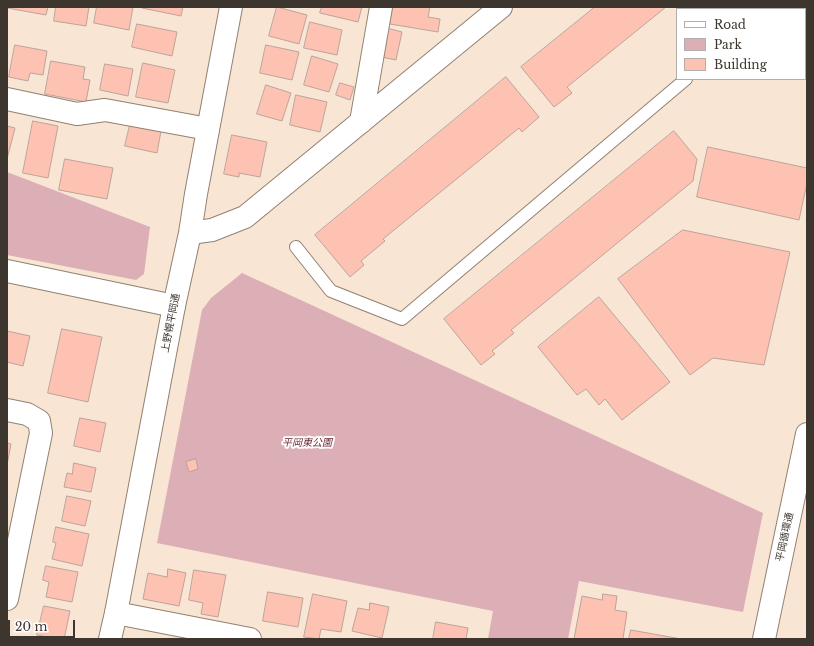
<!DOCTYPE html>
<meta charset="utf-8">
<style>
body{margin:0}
#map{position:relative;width:814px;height:646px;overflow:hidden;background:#f9e5d4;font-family:"Libre Baskerville",serif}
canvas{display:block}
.frame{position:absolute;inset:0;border:8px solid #3d362f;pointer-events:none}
.legend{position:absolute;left:676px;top:8px;width:130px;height:72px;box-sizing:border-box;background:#fff;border:1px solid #b1afac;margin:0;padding:5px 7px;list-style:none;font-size:12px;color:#3d362f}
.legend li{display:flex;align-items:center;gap:8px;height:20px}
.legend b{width:20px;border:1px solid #b1afac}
.scale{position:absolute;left:8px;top:620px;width:67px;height:18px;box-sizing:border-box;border:2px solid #3d362f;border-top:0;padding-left:5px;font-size:12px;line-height:14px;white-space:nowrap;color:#3d362f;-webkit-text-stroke:3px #fff;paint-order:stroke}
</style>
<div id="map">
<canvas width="814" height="646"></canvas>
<div class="frame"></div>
<ul class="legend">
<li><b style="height:5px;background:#fff"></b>Road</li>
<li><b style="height:11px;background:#dcaeb5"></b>Park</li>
<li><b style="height:11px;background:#fdc2b1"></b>Building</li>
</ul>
<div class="scale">20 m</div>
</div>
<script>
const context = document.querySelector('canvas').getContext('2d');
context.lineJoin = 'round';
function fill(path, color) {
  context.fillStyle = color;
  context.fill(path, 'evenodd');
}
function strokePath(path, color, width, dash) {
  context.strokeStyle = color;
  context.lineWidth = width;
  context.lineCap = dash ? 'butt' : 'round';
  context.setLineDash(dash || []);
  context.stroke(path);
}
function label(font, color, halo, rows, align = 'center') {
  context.font = font + ' "Libre Baskerville","Noto Sans JP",serif';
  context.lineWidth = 4;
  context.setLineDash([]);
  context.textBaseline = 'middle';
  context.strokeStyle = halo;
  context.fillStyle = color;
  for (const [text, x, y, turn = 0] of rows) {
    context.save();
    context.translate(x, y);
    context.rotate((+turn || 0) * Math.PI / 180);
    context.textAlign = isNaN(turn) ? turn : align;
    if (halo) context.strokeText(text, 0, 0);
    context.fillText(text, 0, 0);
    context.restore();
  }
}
const green = new Path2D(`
 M7 172 150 227 144 274 136 280 7 255Z
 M242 273 763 513 743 612 579 581 568 639H488L493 611 157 543 202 310 211 298Z`);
const building = new Path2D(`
 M7 7H48L46 15 7 8Z
 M56 7H89L86 26 54 21Z
 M97 7H133L129 30 94 23Z
 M142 7H183L181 16 142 8Z
 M277 7 307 15 299 44 269 36Z
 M322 7H362L358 22 320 13Z
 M393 7H430L428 17 440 19 438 32 390 24Z
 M595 7H666L567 87 572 93 554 107 521 67Z
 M752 7H807V18H805V9H762Z
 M310 22 342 30 337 55 304 48Z
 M137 24 177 32 172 56 132 47Z
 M383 27 402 32 396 60 376 56Z
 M15 45 47 51 43 75 30 73 28 81 9 77Z
 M266 45 299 52 292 80 260 73Z
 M312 56 338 64 329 92 304 85Z
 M51 61 85 67 83 79 90 80 86 102 45 94Z
 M143 63 175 70 168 103 136 97Z
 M105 64 133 69 128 96 100 90Z
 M506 77 539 117 522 132 519 128 383 239 385 241 361 261 364 265 350 277 315 235Z
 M340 83 354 87 350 100 336 95Z
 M266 85 291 93 282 121 257 114Z
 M296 95 327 102 320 132 290 125Z
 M33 121 58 126 48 178 23 173Z
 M130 125 161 131 157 153 125 146Z
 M7 126 15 128 7 159Z
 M674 131 697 159 693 181 511 330 514 333 492 351 495 354 481 365 444 319Z
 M232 135 267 142 260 177 239 173V177L224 174Z
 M708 147 807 168V183L799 220 697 197Z
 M65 159 113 168 107 199 59 190Z
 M683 230 790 252 764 365 713 358 690 375 618 279Z
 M599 297 670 382 622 420 605 399 599 405 586 389 577 395 538 347Z
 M62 329 102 337 88 402 48 393Z
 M7 331 30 336 23 366 7 362Z
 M80 418 106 423 100 452 74 446Z
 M7 443 11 444 7 465Z
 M196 459 198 469 189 472 186 462Z
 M74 463 96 468 91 492 64 487 67 473 72 474Z
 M67 496 91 501 85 526 62 521Z
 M56 527 89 534 82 566 52 559 56 543 53 542Z
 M46 566 78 572 72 602 46 597 49 582 43 580Z
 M168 569 186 573 179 606 143 599 148 573 167 577Z
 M194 570 226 575 218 617 201 614 203 603 189 600Z
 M268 592 303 598 298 627 263 621Z
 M313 594 347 601 341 632 321 629 319 639 304 637Z
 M603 594 617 596 615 610 627 612 623 639H574L582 596 602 600Z
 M370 603 389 607 382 638 352 631 358 608 369 610Z
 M44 606 70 611 64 639H57L37 635Z
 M436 622 468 628 466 639H433Z
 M631 630 681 639H629Z`);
const service = new Path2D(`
 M805 60 807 58
 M296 247 331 291 402 319 686 79`);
const minor = new Path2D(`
 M7 99 77 114 105 110 208 129
 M361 122 381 7
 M7 271 174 306
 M7 410 27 414 39 421 41 433 7 599
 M116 613 250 639`);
const tertiary = new Path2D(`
 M190 233 212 230 245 217 501 7
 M110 639 116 613 174 306 190 233 196 194 231 7
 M764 639 807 434`);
const streetNames = [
 ["上野幌平岡通",171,323,-79],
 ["平岡循環通",785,537,-78]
];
const parkNames = [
 ["平岡東公園",307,443]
];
fill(green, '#dcaeb5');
fill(building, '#fdc2b1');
strokePath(building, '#bca39b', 1);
strokePath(service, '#928171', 14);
strokePath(minor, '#928171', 24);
strokePath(tertiary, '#928171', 24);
strokePath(service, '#fff', 12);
strokePath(minor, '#fff', 22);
strokePath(tertiary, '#fff', 22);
label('10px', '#3d362f', '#fff', streetNames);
label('italic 10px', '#6e2738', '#fff', parkNames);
</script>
